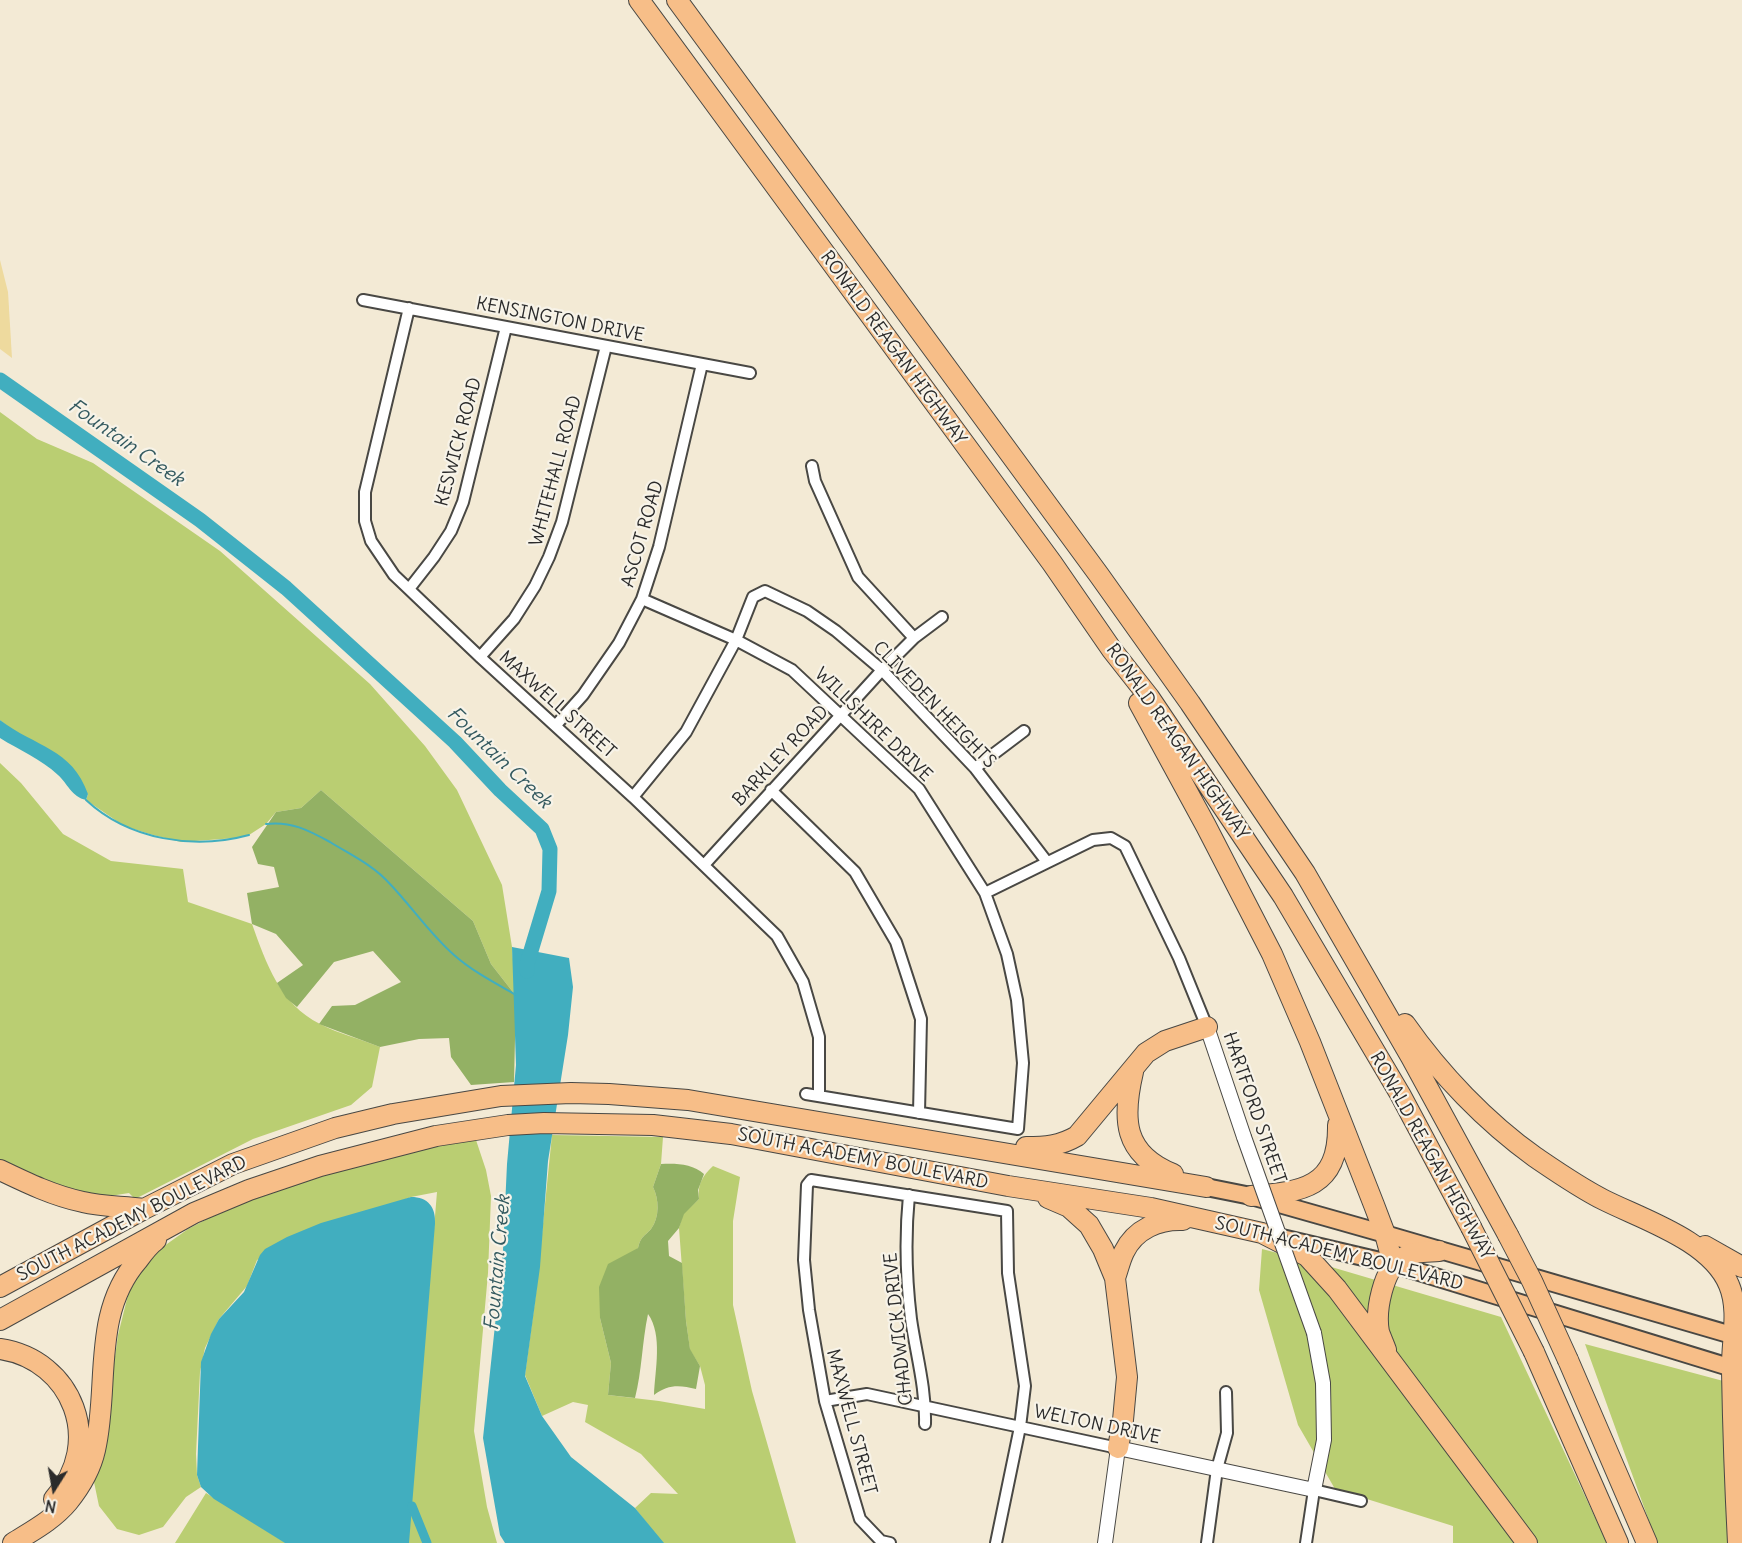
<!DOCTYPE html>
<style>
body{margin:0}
#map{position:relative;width:1742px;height:1543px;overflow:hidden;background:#f3ead5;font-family:Delius,sans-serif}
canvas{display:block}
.north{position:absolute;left:24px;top:1459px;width:60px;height:60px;-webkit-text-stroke:4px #f7f3e8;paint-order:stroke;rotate:191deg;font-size:16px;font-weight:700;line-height:24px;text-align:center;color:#2b2b2b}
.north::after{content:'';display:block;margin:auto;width:21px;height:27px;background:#2b2b2b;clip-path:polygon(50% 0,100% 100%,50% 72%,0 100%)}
</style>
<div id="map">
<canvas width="1742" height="1543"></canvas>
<div class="north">N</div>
</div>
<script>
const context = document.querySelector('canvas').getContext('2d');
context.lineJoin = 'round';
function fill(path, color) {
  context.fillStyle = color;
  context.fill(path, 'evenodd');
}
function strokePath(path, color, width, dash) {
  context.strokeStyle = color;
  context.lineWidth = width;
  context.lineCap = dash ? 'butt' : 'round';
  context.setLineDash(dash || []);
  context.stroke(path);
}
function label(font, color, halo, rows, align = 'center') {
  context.font = font + ' Delius,sans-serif';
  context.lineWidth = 4.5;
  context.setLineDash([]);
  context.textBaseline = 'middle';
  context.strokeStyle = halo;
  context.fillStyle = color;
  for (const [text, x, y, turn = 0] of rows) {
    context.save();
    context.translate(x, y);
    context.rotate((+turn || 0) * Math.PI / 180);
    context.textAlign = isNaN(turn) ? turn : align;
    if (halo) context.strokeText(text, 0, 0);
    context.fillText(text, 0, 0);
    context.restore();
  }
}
const green = new Path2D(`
 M0 412 37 439 93 463 220 551 370 684 425 746 457 790 502 885 512 947 516 996 491 964 473 921 321 790 301 808 276 812 266 824 249 835 236 838 181 842 153 835 124 826 86 800 88 794 0 720Z
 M0 763 21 783 63 834 111 861 183 869 188 902 252 924C266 963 280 1004 320 1024 339 1034 361 1039 380 1047L372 1087 351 1105 253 1139 135 1199 129 1193 91 1199 0 1162Z
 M552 1135 663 1137 661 1164 653 1187C659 1199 660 1217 651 1229 644 1237 641 1236 638 1248L600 1318 611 1363 608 1395 659 1401 705 1409V1385L700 1366 690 1350 686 1321 679 1228 683 1214 699 1199C697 1185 703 1175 713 1166L740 1177 733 1221V1305L752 1391 796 1543H662L635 1508 651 1493 678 1494 641 1454 585 1422 588 1405 573 1402 542 1416 525 1375 536 1293Z
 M475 1137 486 1170 491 1196 488 1273 474 1431 487 1507 497 1543H408L437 1192 411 1197 257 1260 247 1286 219 1319 205 1348 200 1372 196 1454 197 1475 201 1487 186 1497 163 1527 139 1535 117 1529 99 1506 94 1482 104 1458 109 1428 113 1371 118 1335 129 1291 141 1270 160 1249 188 1229 243 1200 326 1169Z
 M1262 1249 1328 1266 1501 1317 1607 1543H1453V1526L1335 1489 1298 1425 1259 1290Z
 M1585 1344 1742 1386V1543H1657Z
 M206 1493 286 1543H175Z`);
const forest = new Path2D(`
 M321 790 473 921 491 964 516 996 514 1082 471 1085 451 1057 449 1038 419 1039 380 1047 319 1024 332 1006 355 1005 401 982 373 951 334 962 297 1007 286 998 277 983 303 965 276 934 252 924 247 893 279 887 274 867 258 864 252 847 276 812 301 808Z
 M661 1164C676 1163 693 1164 704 1174L698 1190 699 1199 684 1214 679 1228 668 1241 669 1256 682 1263 686 1321 690 1349 700 1366 696 1389C680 1385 668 1384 654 1395 655 1370 663 1335 648 1314 642 1342 642 1371 635 1398L608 1395 611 1363 600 1318 599 1287 608 1264 638 1248C641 1236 644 1237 651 1229 660 1217 659 1199 653 1187Z`);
const sand = new Path2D(`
 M0 260 8 292 12 358 0 349Z`);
const water = new Path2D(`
 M0 720C35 747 72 748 88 794L86 800C72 797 67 783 58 775 41 759 19 750 0 738Z
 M512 947 569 958 573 987 568 1035 548 1161 540 1267 525 1376 542 1416 571 1457 635 1508 664 1543H505L500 1535 483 1438 503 1250 507 1164 516 1065Z
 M411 1197C428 1197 436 1207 435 1224L409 1543H285L214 1499 201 1487 197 1475 201 1362 211 1334 219 1319 244 1292 260 1255 265 1249 287 1237 321 1223Z`);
const stream = new Path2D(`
 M86 800C129 840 194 850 249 835
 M266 824C291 821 308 830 330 842 351 855 373 865 390 884 412 907 430 934 454 955 472 971 495 983 516 995`);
const canal = new Path2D(`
 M412 1506 427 1543`);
const river = new Path2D(`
 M0 380 200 520 286 588 455 742 500 790 542 829 550 849 549 891 527 964V971`);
const minor = new Path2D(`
 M363 300 750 373
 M409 308 365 492V521L371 541 394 575 480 657 633 797 777 936 803 982 819 1037V1096
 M812 466 815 481 858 577 914 638
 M409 589 434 557 451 531 463 502 506 327
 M642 599 736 640 792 670 919 789 985 893 1007 954 1017 1000 1023 1063 1018 1129 806 1094
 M480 657 514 619 535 586 549 557 562 522 606 346
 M556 725 583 695 619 643 642 599 659 547 702 364
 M975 768 1024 731
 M771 790 855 872 896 942 921 1019 919 1113
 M633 797 686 732 736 640 753 597 765 591 807 611 836 631 882 670 975 768 1047 862
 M704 865 882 670 914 638 942 617
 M985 893 1093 840 1111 838 1125 846 1179 958 1207 1027
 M909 1195C905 1236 906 1278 911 1319 916 1354 926 1388 925 1424
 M825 1401 867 1394 1118 1448
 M890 1543 881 1541 860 1519 825 1401 809 1310 804 1260 807 1185 811 1180 1007 1211 1008 1273 1025 1386 1020 1427 996 1543
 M1207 1543 1217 1469 1227 1433 1226 1392
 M1306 1543 1314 1490 1361 1501`);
const tertiary = new Path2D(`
 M1207 1027 1244 1137
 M1105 1543 1118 1448 1314 1490 1324 1440 1323 1383 1314 1333`);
const trunk = new Path2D(`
 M1206 1187 1251 1196 1385 1234 1742 1338
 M1282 1238 1393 1264 1742 1371`);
const motorway = new Path2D(`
 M639 0 1052 563 1112 650 1149 697 1283 896 1400 1094 1471 1227
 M677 0 1099 575 1190 703 1305 873 1411 1057 1508 1235
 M1139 703 1206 826 1272 954 1310 1042 1374 1205 1385 1234 1393 1264
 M1405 1024C1440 1074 1486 1122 1535 1157 1557 1172 1580 1188 1604 1200 1644 1220 1711 1241 1729 1285 1740 1311 1731 1343 1732 1371 1733 1428 1735 1486 1738 1543
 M1133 1072C1122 1119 1123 1154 1173 1174
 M1026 1147C1045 1147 1060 1146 1077 1136L1146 1053 1165 1041 1207 1027
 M0 1170C27 1183 54 1196 83 1202 103 1207 125 1206 144 1209
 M1251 1196C1302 1192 1339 1188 1338 1125
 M1048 1198 1069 1207 1089 1225 1103 1249 1115 1278 1127 1377 1123 1420 1118 1448
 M1705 1246 1742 1267
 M1115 1278C1118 1270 1120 1260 1124 1252 1135 1229 1159 1219 1183 1220
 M0 1287 144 1209 233 1164 335 1128 393 1114 501 1096 571 1093 609 1094 688 1100 1206 1187
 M0 1320 194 1213 249 1190 320 1166 436 1136 508 1125 544 1123 653 1125 731 1134 1008 1186 1151 1208 1262 1233 1307 1256 1337 1289 1527 1543
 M0 1349C73 1360 105 1443 54 1499
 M1386 1350C1384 1344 1381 1338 1379 1332 1375 1311 1383 1269 1402 1258 1413 1251 1426 1252 1439 1251
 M1534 1352 1618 1543
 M1568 1360 1647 1543
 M13 1543C32 1531 53 1520 68 1502 80 1487 91 1468 95 1450 110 1386 91 1314 138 1260 143 1253 149 1245 156 1240`);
const tertiaryBridge = new Path2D(`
 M1244 1137 1314 1333`);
const motorwayBridge = new Path2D(`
 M1471 1227 1534 1352
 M1508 1235 1532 1281 1568 1360`);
const streetNames = [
 ["KENSINGTON DRIVE",560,320,11],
 ["RONALD REAGAN HIGHWAY",893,348,54],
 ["KESWICK ROAD",459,442,-75],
 ["WHITEHALL ROAD",556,471,-75],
 ["ASCOT ROAD",643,534,-74],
 ["MAXWELL STREET",557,705,42],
 ["CLIVEDEN HEIGHTS",934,705,46],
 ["WILLSHIRE DRIVE",873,725,44],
 ["RONALD REAGAN HIGHWAY",1177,742,55],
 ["BARKLEY ROAD",781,756,-47],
 ["HARTFORD STREET",1254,1108,71],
 ["RONALD REAGAN HIGHWAY",1431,1156,61],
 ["SOUTH ACADEMY BOULEVARD",863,1159,11],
 ["SOUTH ACADEMY BOULEVARD",132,1219,-27],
 ["SOUTH ACADEMY BOULEVARD",1339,1254,14],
 ["CHADWICK DRIVE",899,1329,-96],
 ["MAXWELL STREET",851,1422,75],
 ["WELTON DRIVE",1097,1425,12]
];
const waterNames = [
 ["Fountain Creek",126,443,35],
 ["Fountain Creek",499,758,44],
 ["Fountain Creek",498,1263,-85]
];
fill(green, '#bace72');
fill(forest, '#93b164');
fill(sand, '#eeda9e');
fill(water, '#41aebf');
strokePath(stream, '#41aebf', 2);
strokePath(canal, '#41aebf', 9);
strokePath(river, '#41aebf', 15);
strokePath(minor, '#494844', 14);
strokePath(tertiary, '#494844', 16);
strokePath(trunk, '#494844', 20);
strokePath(motorway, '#494844', 22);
strokePath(minor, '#fff', 10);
strokePath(tertiary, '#fff', 14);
strokePath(trunk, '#f7be88', 16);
strokePath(motorway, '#f7be88', 20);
strokePath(tertiaryBridge, '#494844', 16, []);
strokePath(motorwayBridge, '#494844', 22, []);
strokePath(tertiaryBridge, '#fff', 14);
strokePath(motorwayBridge, '#f7be88', 20);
label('18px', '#2b2b2b', '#f7f3e8', streetNames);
label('italic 20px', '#33595f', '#f7f3e8', waterNames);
</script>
